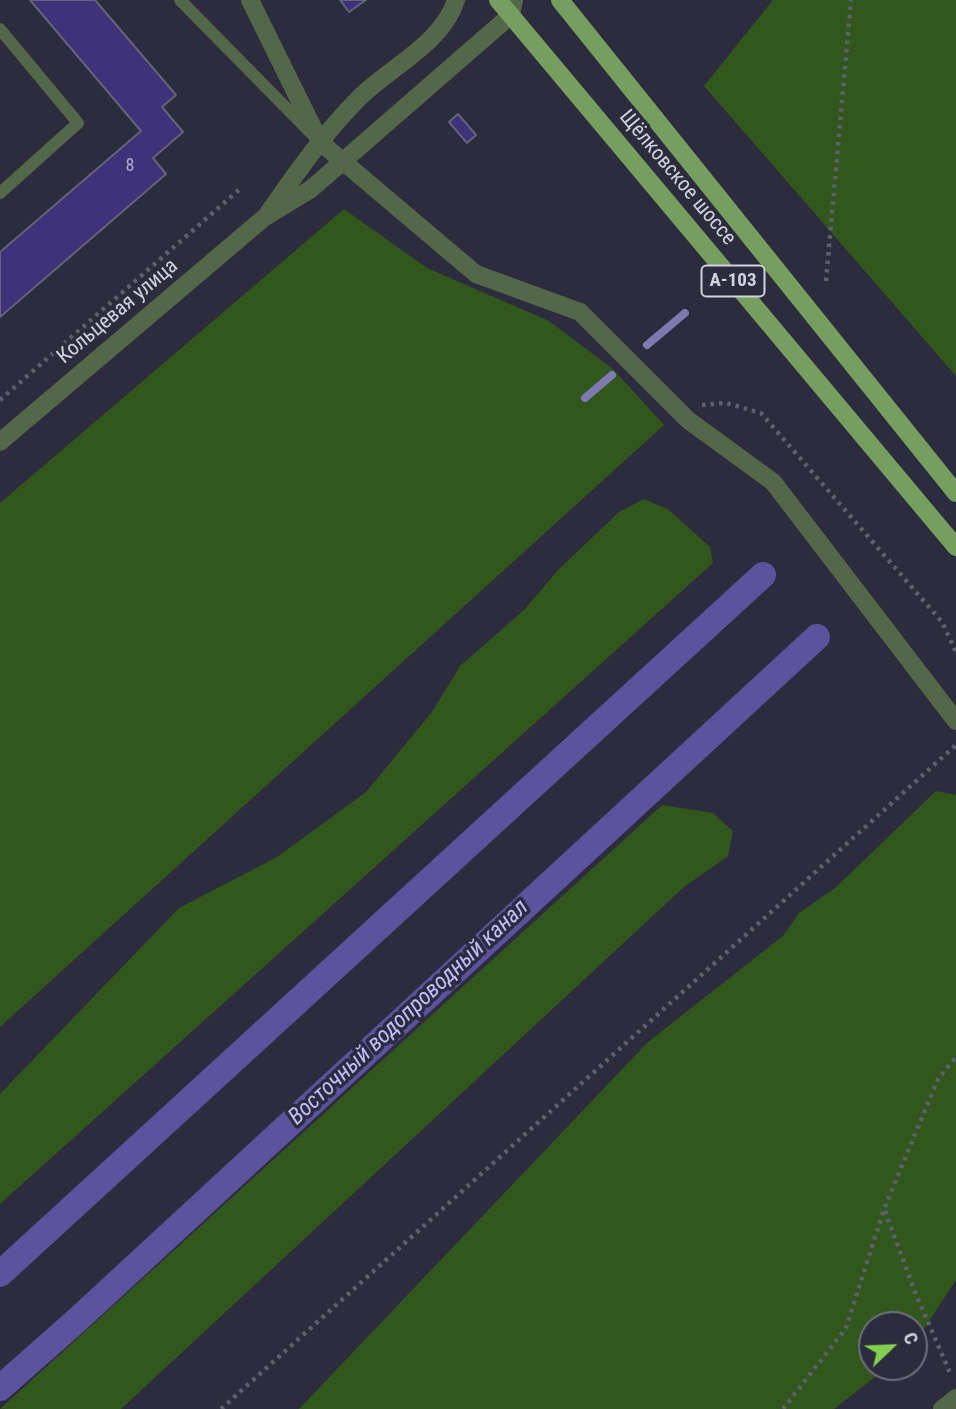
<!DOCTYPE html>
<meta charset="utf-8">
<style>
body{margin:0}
#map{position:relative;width:956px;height:1409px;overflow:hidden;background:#2d2c3e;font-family:"Roboto Condensed",sans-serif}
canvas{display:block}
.north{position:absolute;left:858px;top:1311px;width:70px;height:70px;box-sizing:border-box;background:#2d2c3e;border:2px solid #6f6e7e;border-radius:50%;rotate:67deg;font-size:19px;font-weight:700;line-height:28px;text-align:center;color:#d2d2de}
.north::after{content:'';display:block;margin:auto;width:24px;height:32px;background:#81d050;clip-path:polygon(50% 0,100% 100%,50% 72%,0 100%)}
</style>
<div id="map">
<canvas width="956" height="1409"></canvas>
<div class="north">С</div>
</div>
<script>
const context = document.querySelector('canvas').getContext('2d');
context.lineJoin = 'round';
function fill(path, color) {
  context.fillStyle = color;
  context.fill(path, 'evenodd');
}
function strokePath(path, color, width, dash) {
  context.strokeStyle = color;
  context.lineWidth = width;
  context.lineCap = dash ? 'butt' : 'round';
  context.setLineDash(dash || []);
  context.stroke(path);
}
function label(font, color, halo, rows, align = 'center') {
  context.font = font + ' "Roboto Condensed",sans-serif';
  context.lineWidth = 7;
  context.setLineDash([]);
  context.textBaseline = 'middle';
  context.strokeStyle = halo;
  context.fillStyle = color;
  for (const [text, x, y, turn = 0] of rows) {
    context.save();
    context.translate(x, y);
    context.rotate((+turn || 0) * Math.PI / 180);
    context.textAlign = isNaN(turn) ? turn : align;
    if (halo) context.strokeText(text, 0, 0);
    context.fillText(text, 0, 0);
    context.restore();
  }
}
const green = new Path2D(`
 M773 0H956V376L704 86Z
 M344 209 427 268 549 321 613 369 664 425 0 1027V503Z
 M644 499 669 510 710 547 713 563 0 1204V1094L179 908 277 857 366 792 432 712 460 666 524 610 559 569 619 512Z
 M936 791 956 795V1280L914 1344V1325H872V1367H888L834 1409H299L647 1043 784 935 799 913 835 888Z
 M662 805 713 813 733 831 728 856 684 887 121 1409H0Z`);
const stream = new Path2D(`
 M647 345 685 313
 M585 398 612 375`);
const canal = new Path2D(`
 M0 1274 763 575
 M0 1388 76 1321 817 637`);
const building = new Path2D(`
 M30 0H95L176 95 162 107 183 132 153 158 166 174 0 317V252L141 131Z
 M340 0H366L349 12Z
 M458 114 476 135 467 143 449 122Z`);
const path = new Path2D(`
 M826 281 851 0
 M0 400 241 188
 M702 405 726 403 761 413 942 622 956 652
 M885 1211 915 1292 950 1373
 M221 1409 956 745
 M783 1409 846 1328 884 1209 938 1079 956 1057`);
const service = new Path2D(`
 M180 0 312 134
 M0 29 78 123 0 193`);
const minor = new Path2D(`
 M250 0 320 142 476 274 580 312 688 420 773 482 956 721
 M942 1409 956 1398`);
const tertiary = new Path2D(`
 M269 212C297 172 325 132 359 98 390 67 442 44 456 0
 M0 442 265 217 311 189 511 15 514 0`);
const primary = new Path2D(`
 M498 0 956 547
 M560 0 956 493`);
const numberNames = [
 ["8",130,166]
];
const shields = [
 [733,281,63]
];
const shieldNames = [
 ["А-103",733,281]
];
const streetNames = [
 ["Щёлковское шоссе",677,178,50],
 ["Кольцевая улица",118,312,-40]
];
const waterNames = [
 ["Восточный водопроводный канал",409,1013,-43]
];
fill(green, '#32571c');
strokePath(stream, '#7f79b1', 8);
strokePath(canal, '#5c539e', 26);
fill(building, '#3e327a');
strokePath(building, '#646378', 2);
strokePath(path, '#5f5f6f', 4.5, [3.5, 5]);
strokePath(service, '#536749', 12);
strokePath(minor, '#536749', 18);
strokePath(tertiary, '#536749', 18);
strokePath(primary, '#759e5f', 18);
label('18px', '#adaac5', null, numberNames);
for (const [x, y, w] of shields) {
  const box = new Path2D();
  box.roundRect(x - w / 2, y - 15.5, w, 31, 5);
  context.fillStyle = '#2d2c3e';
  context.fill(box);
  strokePath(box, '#d2d2de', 2);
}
label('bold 19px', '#d2d2de', null, shieldNames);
label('21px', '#d2d2de', '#2d2c3e', streetNames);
label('italic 23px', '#c1befd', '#2d2c3e', waterNames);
</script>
